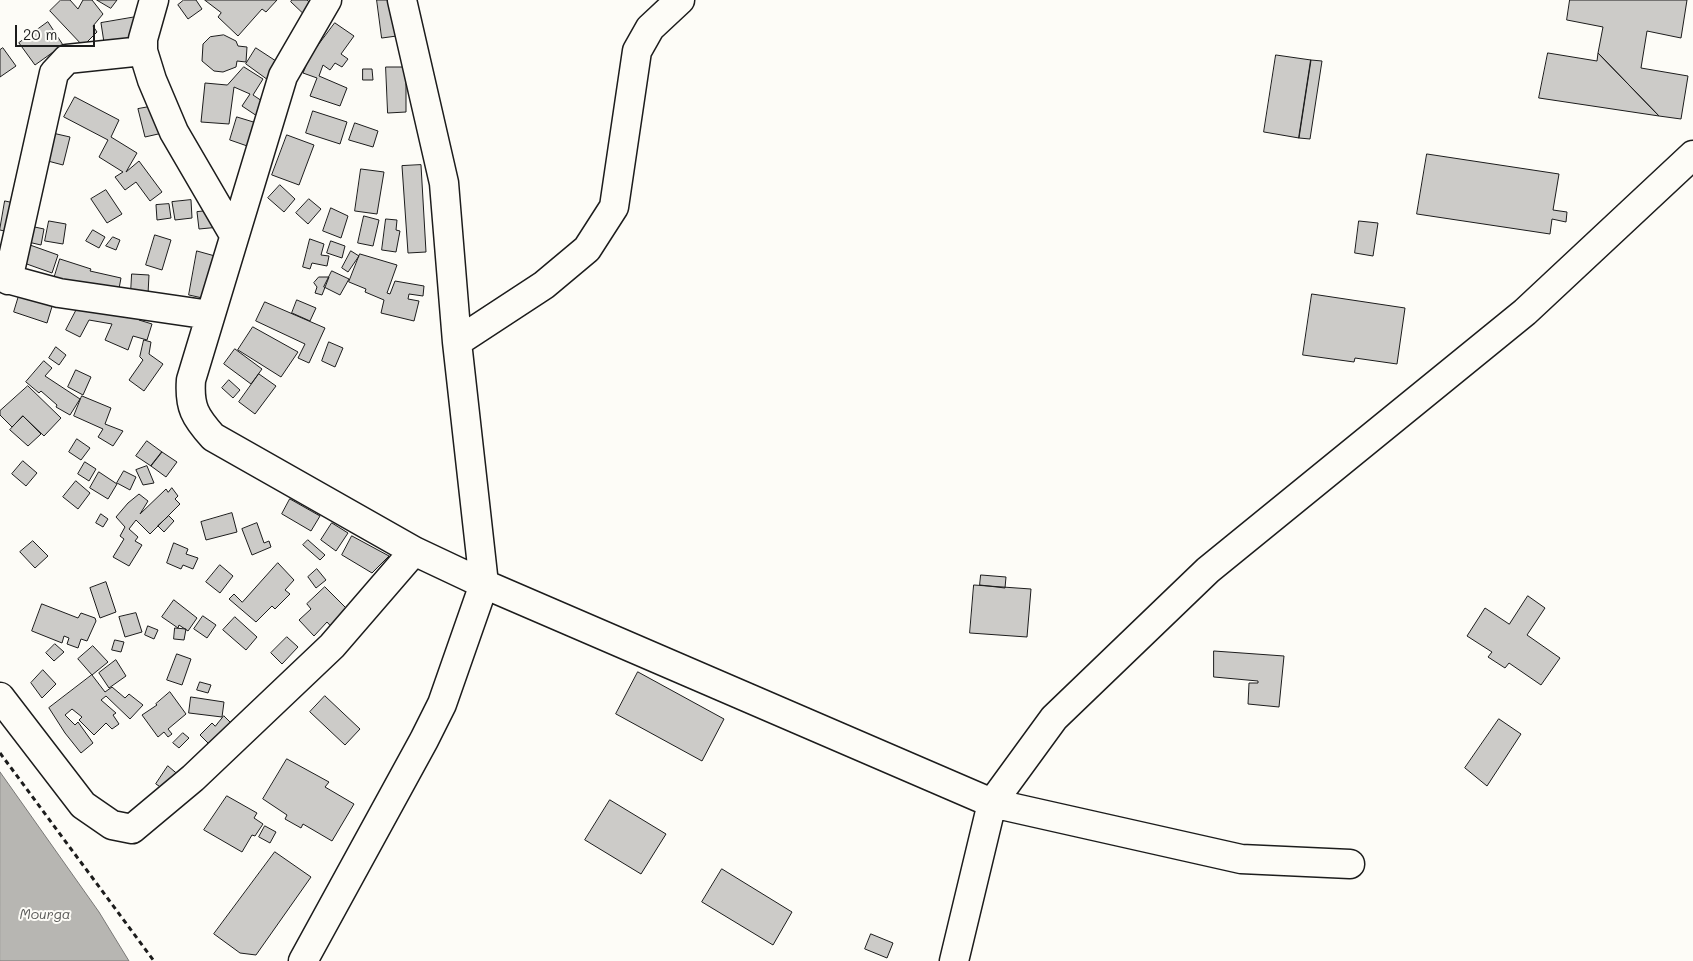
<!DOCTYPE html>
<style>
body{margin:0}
#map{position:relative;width:1693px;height:961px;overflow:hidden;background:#fdfcf7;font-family:Mali,sans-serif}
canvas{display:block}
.scale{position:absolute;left:15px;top:25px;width:80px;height:22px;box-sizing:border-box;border:2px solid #1c1c1c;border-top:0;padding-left:6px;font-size:15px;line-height:18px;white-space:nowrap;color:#1c1c1c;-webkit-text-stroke:4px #fdfcf7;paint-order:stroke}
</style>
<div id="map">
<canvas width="1693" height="961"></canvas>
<div class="scale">20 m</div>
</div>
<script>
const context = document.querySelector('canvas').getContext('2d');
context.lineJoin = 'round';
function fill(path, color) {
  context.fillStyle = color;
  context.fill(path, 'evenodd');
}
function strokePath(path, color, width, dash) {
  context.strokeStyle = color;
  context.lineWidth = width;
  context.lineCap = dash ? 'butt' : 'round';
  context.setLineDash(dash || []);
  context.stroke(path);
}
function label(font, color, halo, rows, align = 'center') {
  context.font = font + ' Mali,sans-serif';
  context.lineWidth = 4;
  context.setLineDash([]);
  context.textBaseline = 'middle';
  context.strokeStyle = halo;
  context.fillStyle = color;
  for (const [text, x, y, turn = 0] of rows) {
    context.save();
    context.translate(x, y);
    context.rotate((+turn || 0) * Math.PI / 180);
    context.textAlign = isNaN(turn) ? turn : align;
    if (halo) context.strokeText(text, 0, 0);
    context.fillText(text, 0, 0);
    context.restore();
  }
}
const water = new Path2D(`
 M0 772 99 912 129 961H0Z`);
const building = new Path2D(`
 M61 0H70L78 9 83 0H92L103 14 93 26 97 32 83 46 50 11Z
 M97 0H117L111 8Z
 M184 0H196L202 9 188 19 178 5Z
 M205 0H277L266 12 262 9 238 36 218 17 221 13Z
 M292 0H307L319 10 310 20 291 2Z
 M377 0H399L404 35 382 38Z
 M1570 0H1687L1681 38 1647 31 1641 68 1688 76 1681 119 1659 116 1598 53 1603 27 1567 20Z
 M136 17 140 42 105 49 101 23Z
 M48 22 63 45 35 65 19 43Z
 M335 23 354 36 341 54 348 59 342 67 335 63 330 70 323 65 319 76 347 88 340 106 310 96 317 78 303 73 310 56Z
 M224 35 236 41 238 46 247 47 246 62 237 61 236 67 223 72 214 71 202 61 203 44 210 37Z
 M3 48 16 66 0 77V50Z
 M256 48 279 63 268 80 246 64Z
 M1548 53 1597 61 1598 53 1659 116 1539 98Z
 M1276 55 1311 60 1299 138 1264 132Z
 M1311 60 1322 61 1310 139 1299 138Z
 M244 67 263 79 253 95 265 103 257 116 242 106 250 94 234 87 229 124 201 122 205 83 227 85Z
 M386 67H406V112L388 113Z
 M363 69H372L373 80H363Z
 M75 97 119 120 111 137 137 153 126 172 139 161 162 192 150 201 136 182 125 190 115 177 123 172 99 157 108 140 64 117Z
 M160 105 167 132 145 137 138 109Z
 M313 111 347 122 340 144 306 133Z
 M237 117 260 124 253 148 230 140Z
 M355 123 378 131 373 147 349 140Z
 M48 132 70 137 63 165 44 160Z
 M287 135 314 145 299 185 272 175Z
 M1427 154 1559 174 1553 210 1567 212 1566 222 1552 219 1550 234 1417 214Z
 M421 165 426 252 408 253 402 166Z
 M361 169 384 172 377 214 355 211Z
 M280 185 295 199 284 212 268 198Z
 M106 190 122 214 107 223 91 199Z
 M309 199 321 209 308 224 296 213Z
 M191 200 192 218 175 220 172 202Z
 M5 201 19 204 13 233 0 230Z
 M169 204 171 218 157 220 156 205Z
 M331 208 348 216 341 238 323 231Z
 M218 210 220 227 199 229 197 212Z
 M364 216 379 220 373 246 358 243Z
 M386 219 397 220 396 230 400 231 396 252 382 250Z
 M49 221 66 224 63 244 45 241Z
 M1359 221 1378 223 1373 256 1355 253Z
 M30 226 44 229 41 245 28 242Z
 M93 230 105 237 99 248 86 241Z
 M155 235 171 240 162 270 146 265Z
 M113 237 120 240 116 250 106 246Z
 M310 239 324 244 321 255 329 256 327 266 312 263 310 269 303 267Z
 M331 241 345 246 342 258 327 253Z
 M30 245 58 255 52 273 24 263Z
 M197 251 215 256 207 299 189 295Z
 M351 251 359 256 348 272 342 268Z
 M360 254 397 265 387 293 390 294 395 281 424 286 423 296 409 294 408 299 419 301 414 321 381 313 384 300 365 292 366 289 349 282Z
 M60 259 91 269 90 271 121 278 118 294 53 282Z
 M332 271 349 279 340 295 324 287Z
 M132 274 149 275 148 294 131 293Z
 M319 277H329L322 295 315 293 317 287 314 283Z
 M21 289 54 300 47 323 14 312Z
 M1312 294 1405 308 1397 364 1355 358 1354 362 1303 355Z
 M297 300 316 308 310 321 292 313Z
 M265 302 325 328 309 363 298 358 305 344 256 321Z
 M79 305 142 313 139 320 152 324 147 340 133 336 128 350 105 340 112 324 89 320 80 337 66 330Z
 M253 327 298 352 281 377 238 350Z
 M144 340 151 342 149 354 163 364 144 391 129 380 143 360 140 357Z
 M329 342 343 348 335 367 322 361Z
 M56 347 66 355 59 365 49 358Z
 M235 349 262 369 251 384 224 364Z
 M44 361 52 368 45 376 80 399 70 415 56 407 57 405 41 391 39 393 26 382Z
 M76 370 91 377 83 395 68 387Z
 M259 374 276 386 255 414 239 402Z
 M229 380 240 390 233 398 222 388Z
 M28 386 61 418 44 436 23 416 12 427 0 415V411Z
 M82 396 111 408 105 424 123 431 113 446 98 437 103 429 74 416Z
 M23 416 41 434 28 446 10 430Z
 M77 439 90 448 81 460 69 452Z
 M147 441 162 452 151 466 136 456Z
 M162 452 177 462 166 477 151 466Z
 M23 461 37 473 26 486 12 474Z
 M85 462 96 469 89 481 78 474Z
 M147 466 154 483 143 485 136 470Z
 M124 471 136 477 130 490 117 483Z
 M99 472 117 484 108 499 90 488Z
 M76 481 90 493 78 509 63 497Z
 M172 488 178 496 175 499 180 504 150 534 136 520 129 529 138 537 135 541 142 545 129 566 113 557 124 539 120 536 125 527 116 517 128 503 139 494 148 501 140 514 166 489 168 492Z
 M290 499 320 516 311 531 282 514Z
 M232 513 237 532 206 540 201 522Z
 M101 514 108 519 103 527 96 523Z
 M169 516 174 521 164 532 158 526Z
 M257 523 264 543 269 541 271 547 252 555 242 529Z
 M332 523 348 533 336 551 321 540Z
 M352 536 389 556 372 573 342 555Z
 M308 540 325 555 320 560 303 545Z
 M33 541 48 556 35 568 20 552Z
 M174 543 188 549 186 554 198 558 193 569 183 565 181 569 167 563Z
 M278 563 294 580 285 590 290 594 275 609 272 606 256 622 229 599 234 594 242 602Z
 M220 565 233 576 220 593 206 582Z
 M317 569 326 580 316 588 308 577Z
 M981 575 1006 577 1005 588 980 585Z
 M106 582 116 612 100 618 90 588Z
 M974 585 1031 589 1027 637 970 633Z
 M325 587 353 615 336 632 327 622 314 636 299 620 311 609 307 604Z
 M1528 596 1545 608 1527 635 1560 658 1541 685 1509 663 1505 668 1488 657 1492 652 1467 636 1485 608 1509 624Z
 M174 600 197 618 188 631 179 625 178 628 162 617Z
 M42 604 78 618 81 613 95 618 96 621 87 641 81 639 78 648 67 644 69 638 64 636 62 643 32 631Z
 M136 613 142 632 125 637 119 617Z
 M203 616 216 625 207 638 194 629Z
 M235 617 257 637 246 650 223 630Z
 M148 626 158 630 154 639 145 635Z
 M175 628 186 629 184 640 174 639Z
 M287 637 298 647 282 664 271 653Z
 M115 640 124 642 121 652 112 650Z
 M55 644 64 652 54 661 46 653Z
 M93 646 108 662 92 675 78 659Z
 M1214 651 1284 656 1279 707 1248 704 1249 683H1258V681L1214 677Z
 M177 654 191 659 182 685 167 680Z
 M116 660 126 676 109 688 99 673Z
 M43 670 56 684 42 698 31 683Z
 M638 672 724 719 702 761 616 714Z
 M92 675 105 692 112 687 125 698 129 694 143 705 130 719 106 696 101 700 116 713 113 715 119 724 112 729 106 723 94 735 79 720 82 717 72 709 65 715 75 725 78 722 93 743 81 753 65 733 49 708Z
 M200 682 211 685 208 693 197 690Z
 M170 692 186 714 168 729 172 734 168 737 164 732 158 737 142 715 157 705 156 704Z
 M325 696 360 729 345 745 310 712Z
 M191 697 224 702 222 717 189 713Z
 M224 716 234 726 213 748 200 735 212 723 215 726Z
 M1499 719 1521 734 1487 786 1465 768Z
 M183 733 189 738 179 748 173 743Z
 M287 759 329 782 325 787 354 804 332 841 303 824 301 828 285 819 287 815 263 799Z
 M168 766 181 777 169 793 156 784Z
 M227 796 257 813 254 818 263 824 255 836 252 835 242 852 204 830Z
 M610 800 666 834 641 874 585 840Z
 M265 826 276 832 270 843 259 837Z
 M275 852 311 877 256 955 240 953 214 934Z
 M722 869 792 912 773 945 702 902Z
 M871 934 893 943 887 958 865 949Z`);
const path = new Path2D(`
 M0 753 154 961`);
const minor = new Path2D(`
 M154 0 143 39V51L152 80 174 132 234 235
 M327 0 283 76 191 380C189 407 195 417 213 437L414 551 484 584 992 803 1241 859 1350 864
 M0 277 59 293 210 315
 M8 280 54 73 67 59 143 51
 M457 342 544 285 587 249 614 207 637 51 650 28 680 0
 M0 697 83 805 112 825 132 829 193 778 332 646 414 551
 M303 961 424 740 442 704 484 584 457 342 444 183 402 0
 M954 961 992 803 1054 718 1208 570 1525 312 1693 155`);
const waterNames = [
 ["Mourga",45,915]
];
fill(water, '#b7b6b2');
strokePath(water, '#797876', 1);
fill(building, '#cccbc8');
strokePath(building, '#1c1c1c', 1);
strokePath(minor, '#1c1c1c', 31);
strokePath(path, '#1c1c1c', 3, [5, 4]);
strokePath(minor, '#fdfcf7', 28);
label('italic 14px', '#5a5a58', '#fdfcf7', waterNames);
</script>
